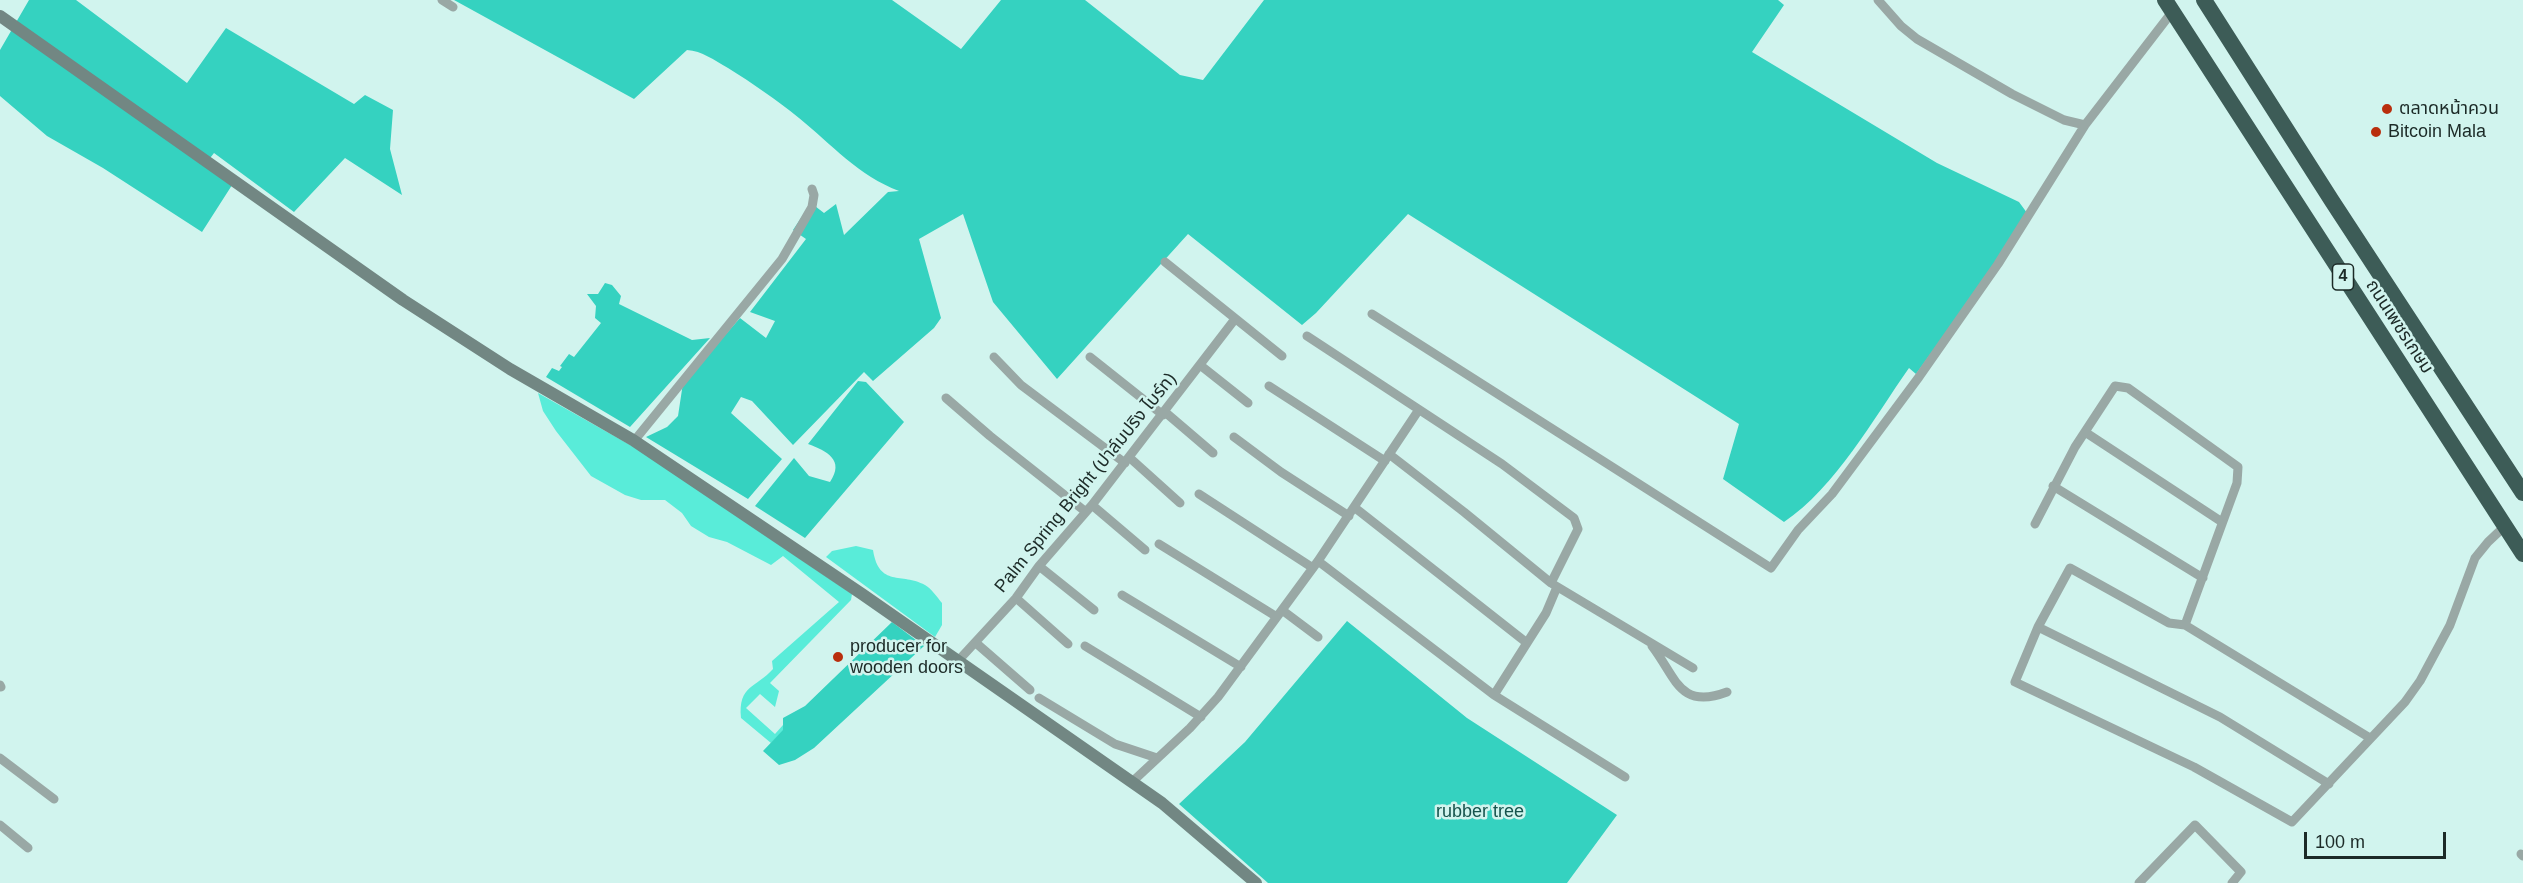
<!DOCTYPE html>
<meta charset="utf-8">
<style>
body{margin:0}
#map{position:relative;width:2523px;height:883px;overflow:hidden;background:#d1f4ee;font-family:Helvetica,sans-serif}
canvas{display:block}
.scale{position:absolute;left:2304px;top:832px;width:142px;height:27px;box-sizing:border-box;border:3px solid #1c2a27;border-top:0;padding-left:8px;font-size:18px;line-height:21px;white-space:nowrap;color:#1c2a27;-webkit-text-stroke:4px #d1f4ee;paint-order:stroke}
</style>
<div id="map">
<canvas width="2523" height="883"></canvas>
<div class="scale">100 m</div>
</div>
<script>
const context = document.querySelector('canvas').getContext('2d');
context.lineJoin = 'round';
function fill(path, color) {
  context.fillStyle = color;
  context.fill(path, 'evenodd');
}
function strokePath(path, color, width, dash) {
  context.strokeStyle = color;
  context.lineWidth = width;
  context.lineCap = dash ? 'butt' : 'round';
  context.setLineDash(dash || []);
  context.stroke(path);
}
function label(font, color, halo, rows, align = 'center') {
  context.font = font + ' Helvetica,"Noto Sans Thai",sans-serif';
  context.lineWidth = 5;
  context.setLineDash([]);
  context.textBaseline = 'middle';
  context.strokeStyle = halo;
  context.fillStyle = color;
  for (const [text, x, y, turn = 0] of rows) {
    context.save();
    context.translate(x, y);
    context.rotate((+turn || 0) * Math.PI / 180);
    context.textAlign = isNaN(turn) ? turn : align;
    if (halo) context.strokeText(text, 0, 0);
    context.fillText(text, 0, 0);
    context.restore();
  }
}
const green = new Path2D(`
 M538 393 639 450 852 594 851 600 770 683 779 691 775 707 760 694 746 708 775 734 783 725 784 730 771 743 741 718C738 685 756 688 773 669L772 661 839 602 783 556 771 565 727 542 709 537 691 526 682 513 665 500H641L625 495 591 476 556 431 543 411Z
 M856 546 873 550C879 588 902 572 925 585 931 588 937 597 942 603V625L935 637 826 557 832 551Z`);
const forest = new Path2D(`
 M29 0H76L187 83 226 28 354 104 365 95 393 110 390 149 402 195 345 158 294 212 214 153 207 162 234 182 202 232 103 168 47 136 0 96V50Z
 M454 0H892L961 49 1001 0H1085L1180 75 1203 80 1264 0H1778L1784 5 1752 52 1937 163 2019 202 2030 217 1916 374 1909 368C1873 419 1836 487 1784 522L1723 479 1739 424 1408 214 1316 313 1302 325 1188 234 1057 379 993 302 963 214 919 239 941 318 934 328 873 381 864 372 793 445 752 401 741 397 731 413 782 459 748 499 646 437 667 427 678 416 683 383 740 318 766 338 775 321 750 312 806 239 793 230 811 203 824 213 836 204 844 235 888 192 899 191C859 176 831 144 799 118 777 100 752 83 728 68 714 60 702 51 687 50L634 99Z
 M605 283 612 285 621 296 619 304 692 340 710 338 630 427 546 377 552 368 559 371 562 367 560 366 569 354 574 357 601 323 595 318 596 306 587 294H598Z
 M858 381 866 382 904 422 805 538 755 506 794 458 809 476 830 482C845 460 827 451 808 444Z
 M1347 621 1467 718 1617 815 1567 883H1268L1179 804 1245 742Z
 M892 622 924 646 814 748 795 760 779 765 763 751 783 730V718L805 706Z`);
const street = new Path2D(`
 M442 0 453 7
 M1878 0 1901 26 1917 39 2012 94 2064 120 2085 125
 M1165 262 1282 356
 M1372 314 1771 568 1798 530 1832 494 1919 377 1998 264 2085 125 2172 12
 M1307 336 1502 464 1574 518 1578 529 1551 583
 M994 357 1021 385 1125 463
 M1090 357 1163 415
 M1200 365 1248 403
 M1269 386 1385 461
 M946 398 990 436 1086 512
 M1165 412 1213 453
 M2085 432 2222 522
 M1234 437 1281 472 1349 516
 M634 441 782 259 812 207 814 195 812 189
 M1389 454 1464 512 1551 583 1693 668
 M1130 458 1180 503
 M2053 486 2203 578
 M1199 494 1313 568
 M1092 505 1145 550
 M1354 507 1527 643
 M2035 524 2075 447 2115 386 2128 388 2238 467 2237 483 2185 625
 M1159 544 1277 617
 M1318 561 1494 695 1625 777
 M1039 566 1094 610
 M1122 595 1241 667
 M1016 598 1068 644
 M1282 610 1318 637
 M2038 627 2220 717 2329 784
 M976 643 1030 690
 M1085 646 1201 717
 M1652 646C1676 677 1679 710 1727 692
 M957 662 1016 598 1039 566 1092 505 1235 319
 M0 685 1 687
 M1494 695 1546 613 1557 587
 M1039 698 1115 744 1157 758
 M2370 738 2185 625 2169 623 2070 568 2038 627 2015 682 2194 767 2292 822 2405 702 2420 681 2450 625 2475 558 2488 542 2505 526
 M0 758 54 799
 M1132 782 1190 728 1218 697 1318 561 1418 411
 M0 825 28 848
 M2521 854 2523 856
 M2139 883 2195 825 2241 872 2232 883`);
const secondary = new Path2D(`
 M0 16 403 300 510 369 633 440 862 594 1162 803 1256 883`);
const highway = new Path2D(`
 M2165 0 2523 554
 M2204 0 2332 201 2523 493`);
const markers = [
 [2387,109,6,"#b92e0d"],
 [2376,132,6,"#b92e0d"],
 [838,657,6,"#b92e0d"]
];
const shields = [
 [2343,277,21]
];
const shieldNames = [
 ["4",2343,277]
];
const poiNames = [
 ["ตลาดหน้าควน",2399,109],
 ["Bitcoin Mala",2388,132],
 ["producer for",850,647],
 ["wooden doors",850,668]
];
const streetNames = [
 ["ถนนเพชรเกษม",2399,327,57],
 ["Palm Spring Bright (ปาล์มปริง ไบร์ท)",1086,483,-51]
];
const parkNames = [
 ["rubber tree",1480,812]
];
fill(green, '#59ecd9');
fill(forest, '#35d2c0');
strokePath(street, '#99a8a5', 9);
strokePath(secondary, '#728783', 12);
strokePath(highway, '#3d5c57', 16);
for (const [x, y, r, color] of markers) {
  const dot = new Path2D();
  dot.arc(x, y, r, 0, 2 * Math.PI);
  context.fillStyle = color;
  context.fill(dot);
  strokePath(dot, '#d1f4ee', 2);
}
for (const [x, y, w] of shields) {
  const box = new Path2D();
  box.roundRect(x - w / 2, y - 13, w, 26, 4.5);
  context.fillStyle = '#d1f4ee';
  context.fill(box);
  strokePath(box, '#1c2a27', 1.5);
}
label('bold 16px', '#1c2a27', null, shieldNames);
label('18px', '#1c2a27', '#d1f4ee', poiNames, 'left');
label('18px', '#1c2a27', '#d1f4ee', streetNames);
label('18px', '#16544d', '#d1f4ee', parkNames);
</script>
